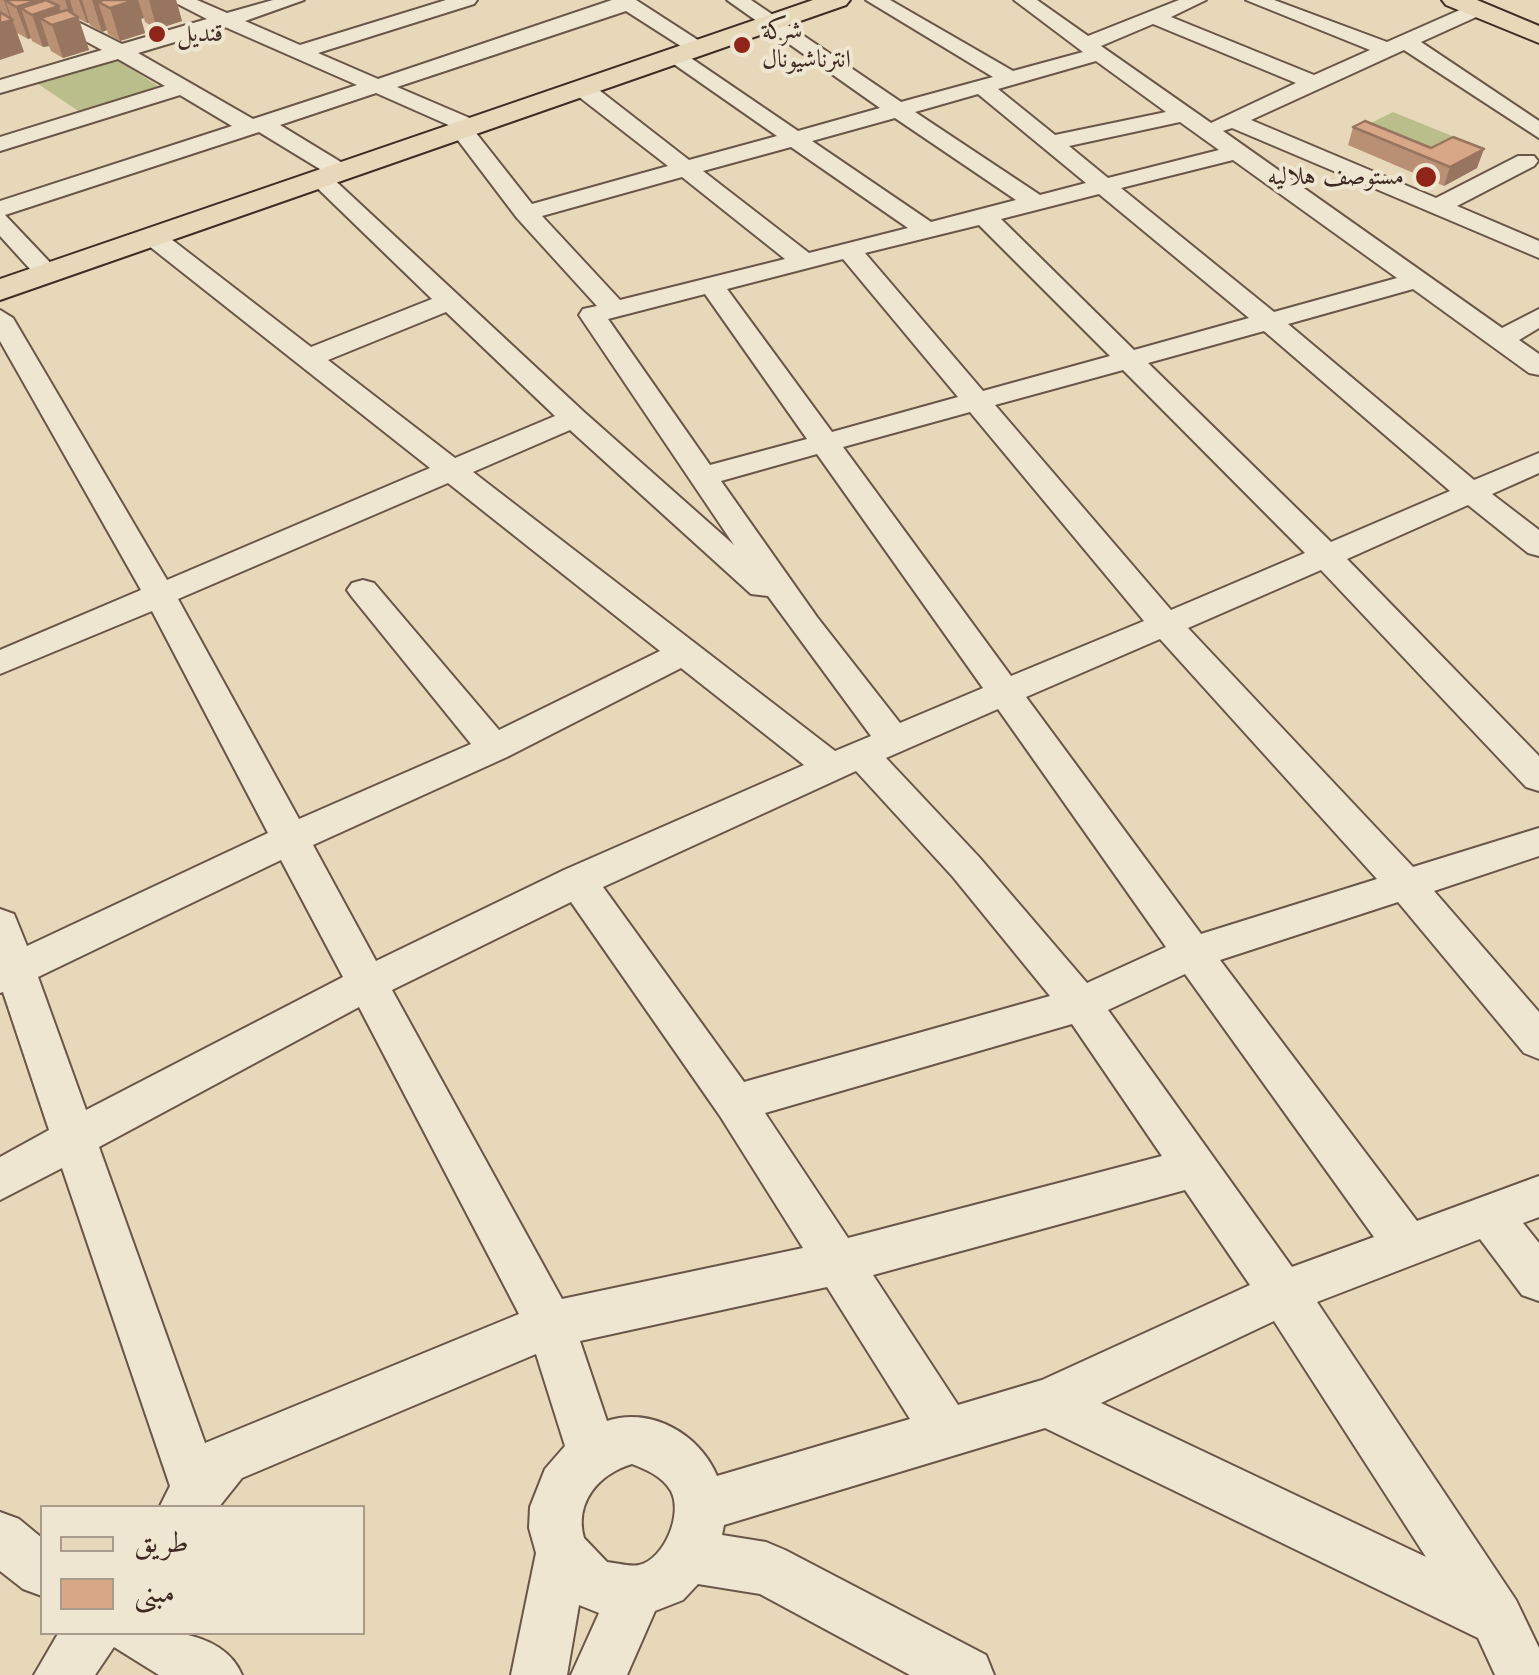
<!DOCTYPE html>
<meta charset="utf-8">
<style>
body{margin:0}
#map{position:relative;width:1539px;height:1675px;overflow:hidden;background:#e6d8b8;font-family:"Old Standard TT",Amiri,serif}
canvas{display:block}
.legend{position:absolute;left:40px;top:1505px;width:325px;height:130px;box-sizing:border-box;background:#efe6d1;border:2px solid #a99b8b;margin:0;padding:12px 18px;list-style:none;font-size:30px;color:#3f2b23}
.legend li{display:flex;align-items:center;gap:20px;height:50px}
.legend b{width:50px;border:2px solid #a99b8b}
</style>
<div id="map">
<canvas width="1539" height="1675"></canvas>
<ul class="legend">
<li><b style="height:12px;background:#e6d8b8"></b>طريق</li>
<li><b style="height:28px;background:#d8a788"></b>مبنى</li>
</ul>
</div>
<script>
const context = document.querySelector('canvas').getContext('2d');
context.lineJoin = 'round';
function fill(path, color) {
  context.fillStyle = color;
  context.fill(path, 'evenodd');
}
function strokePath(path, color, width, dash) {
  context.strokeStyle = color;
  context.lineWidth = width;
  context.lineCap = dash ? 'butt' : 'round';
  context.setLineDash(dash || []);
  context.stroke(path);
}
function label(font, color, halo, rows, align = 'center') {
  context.font = font + ' "Old Standard TT",Amiri,serif';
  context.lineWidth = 8;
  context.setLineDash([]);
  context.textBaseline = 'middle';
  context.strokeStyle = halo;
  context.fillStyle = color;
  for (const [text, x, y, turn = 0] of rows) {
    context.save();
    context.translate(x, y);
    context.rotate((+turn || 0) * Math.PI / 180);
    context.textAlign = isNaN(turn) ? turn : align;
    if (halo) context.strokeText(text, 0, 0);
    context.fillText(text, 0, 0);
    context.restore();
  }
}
const green = new Path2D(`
 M113 57 158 86 80 112 35 82Z
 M1393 112 1467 142 1437 157 1363 127Z`);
const minor = new Path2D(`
 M9 0H34L122 44 207 19 170 0H197L227 13 273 0H304L245 21 300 45 446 0H477L474 4 318 53 378 79 612 0H636L704 44 707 48 704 52H690L626 11 397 87 479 122 482 127 476 133 532 204 668 166 574 93 571 88 574 83H590L689 160 777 136 668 60 665 56 668 52H682L798 131 880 108 727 0H751L901 102 993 77 866 0H890L1013 71 1083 52 1014 0H1037L1088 36 1179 0H1206L1171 17 1314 75 1370 50 1246 0H1274L1387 42 1471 5H1485V13L1421 42 1539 121V138L1404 50 1251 120 1436 198 1518 156H1534L1538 161 1534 166 1457 206 1539 241V258L1232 128 1223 131 1502 328 1539 309V328L1519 340 1539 354V375L1529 373 1413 289 1288 324 1474 480 1539 453V473L1492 494 1539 530V556L1528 553 1468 505 1347 559 1539 756V791L1526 787 1321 570 1188 628 1413 867 1539 828V856L1434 891 1539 1012V1059L1524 1053 1398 902 1220 960 1417 1221 1539 1176V1217L1523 1223 1539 1243V1301L1522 1295 1480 1239 1317 1302 1516 1600 1539 1648V1675H1495L1478 1638 1045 1428 724 1525 722 1535 766 1542 785 1550 986 1655 994 1675H910L760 1594 698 1584 683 1600 655 1611 627 1675H571L599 1613 579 1605 567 1675H511L536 1553 529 1528 530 1507 545 1469 565 1446 536 1354 242 1478 218 1508H159L170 1486 62 1168 0 1200V1157L49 1130 3 992 0 993V909L14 914 27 946 268 833 152 611 0 674V650L141 590 0 341V310L13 318 167 580 430 468 144 242 141 237 144 232H162L311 347 432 299 308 179 312 174H328L259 132 5 215 61 274 57 279H39L0 236V201L232 126 180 95 0 151V137L165 86 118 59 0 93V80L102 50ZM1153 24 1296 83 1211 123 1101 46ZM225 27 357 85 253 119 138 53ZM1096 61 1166 112 1055 135 998 89ZM376 93 453 127 454 135 517 218 597 306 583 309 579 315 734 545 584 412 329 175 349 177 353 172 349 167 280 125ZM978 94 1086 183 1040 195 915 112ZM895 118 1016 200 931 222 812 141ZM1180 122 1219 150 1108 178 1069 146ZM791 147 908 228 809 253 703 171ZM1233 160 1397 278 1274 312 1121 188ZM682 177 785 259 620 300 542 216ZM1099 194 1249 318 1134 350 1001 219ZM979 225 1110 356 983 391 865 253ZM843 259 958 397 832 432 727 289ZM705 294 807 439 710 465 608 319ZM446 312 555 416 455 458 328 360ZM1264 331 1450 491 1331 542 1148 363ZM1123 370 1305 553 1171 610 995 405ZM970 412 1144 621 1011 676 843 447ZM570 430 751 594 768 596 871 736 835 751 473 472ZM817 454 983 688 900 723 817 617 721 481ZM448 483 660 651 499 730 374 583 363 580 352 583 347 590 352 597 471 744 299 819 178 599ZM1160 639 1377 879 1201 934 1026 697ZM681 668 804 765 564 870 376 961 313 845 507 757ZM998 709 1166 947 1087 983 979 857 886 758ZM856 771 953 877 1050 996 744 1082 603 887ZM281 860 343 977 86 1110 38 977ZM571 902 720 1116 803 1248 562 1299 392 990ZM1185 974 1374 1237 1292 1267 1108 1010ZM359 1007 519 1314 205 1443 99 1147ZM1072 1024 1162 1156 848 1238 765 1113ZM1185 1190 1250 1285 1042 1380 958 1405 873 1275ZM827 1287 910 1419 717 1476C700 1434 650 1406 607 1421L580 1341ZM1274 1321 1426 1557 1101 1403ZM632 1464C647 1470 662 1476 671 1491 683 1513 665 1559 639 1565 630 1567 617 1563 607 1562L584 1538C574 1502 599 1474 632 1464Z
 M0 1512 19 1519 42 1538V1596L23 1589 0 1571Z
 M59 1632C115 1632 217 1615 242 1675H159L114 1647 95 1675H34Z`);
const major = new Path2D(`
 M813 0H850L846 5 0 300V279Z
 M1442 0H1477L1539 26V43L1446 5Z`);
const wall = new Path2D(`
 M0 0H176L182 21 157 29 145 22 144 18 141 19 145 33 120 41 108 34 107 30 102 32 90 25 89 23H87L79 19 89 50 63 58 51 51 49 46 43 47 32 41 31 38 28 39 17 33 24 52 0 23Z
 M1353 127 1477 168 1444 186 1348 145Z`);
const shadedWall = new Path2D(`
 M4 0H43L47 10 59 6 64 22 78 17 89 50 63 58 52 25 40 18 49 46 43 47 32 15 21 8 31 38 28 39 16 7 5 0 24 52 0 60V23L11 20Z
 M65 0H70L74 14 70 16Z
 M79 0H82L89 23H87Z
 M92 0H138L144 18 141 19 145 33 120 41 110 8 98 2 107 30 102 32Z
 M149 0H176L182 21 157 29Z
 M1484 149 1477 168 1444 186 1450 167Z`);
const building = new Path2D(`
 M5 0H39L16 7Z
 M46 0 59 6 32 15 21 8Z
 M103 0H136L110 8 98 2Z
 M67 10 78 17 52 25 40 18Z
 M0 12 13 20 0 23Z
 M1365 121 1431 148 1453 137 1484 149 1450 167 1353 127Z`);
const markers = [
 [157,34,10,"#8f2418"],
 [742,45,10,"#8f2418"],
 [1426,177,12,"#8f2418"]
];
const farPoinames = [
 ["شركة",762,31],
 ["انترناشيونال",762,60],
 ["قنديل",177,34],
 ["مستوصف هلاليه",1404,177,"right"]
];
fill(green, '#b9be8b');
strokePath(minor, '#695648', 4);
strokePath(major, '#3f2b23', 4);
fill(minor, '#efe6d1');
fill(major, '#e6d8b8');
fill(wall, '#ba9075');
fill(shadedWall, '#97755f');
fill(building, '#d8a788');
strokePath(building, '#97755f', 2.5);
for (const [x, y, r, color] of markers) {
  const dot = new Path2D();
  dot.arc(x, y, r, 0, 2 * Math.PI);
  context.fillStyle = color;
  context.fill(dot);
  strokePath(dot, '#efe6d1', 4);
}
label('25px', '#3f2b23', '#efe6d1', farPoinames, 'left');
</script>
